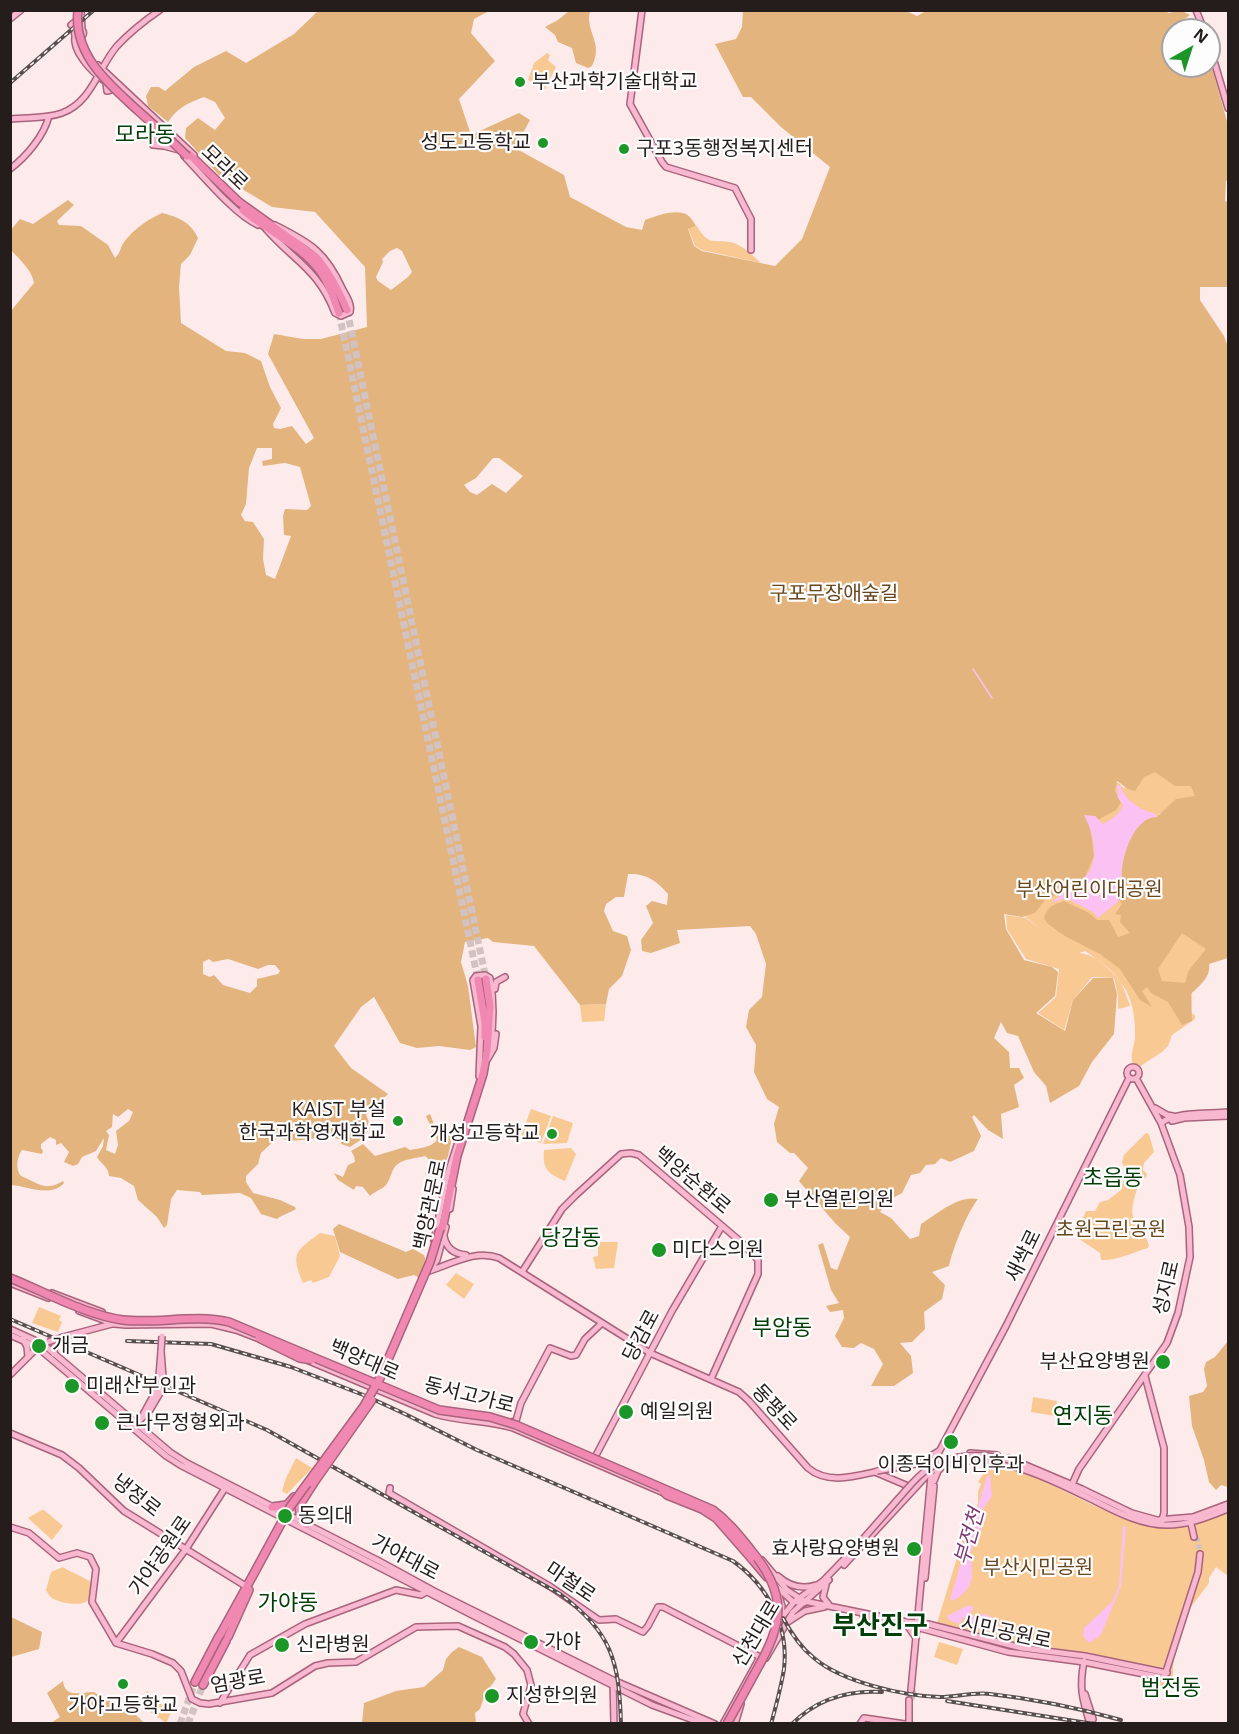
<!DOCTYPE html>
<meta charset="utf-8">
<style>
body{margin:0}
#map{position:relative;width:1239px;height:1734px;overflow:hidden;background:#fdebeb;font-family:"Open Sans",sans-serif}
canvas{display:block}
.frame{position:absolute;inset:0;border:12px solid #241d1c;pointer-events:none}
.north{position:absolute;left:1161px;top:18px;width:60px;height:60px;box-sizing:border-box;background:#fdfdfd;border:2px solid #a6a3a3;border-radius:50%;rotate:39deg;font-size:16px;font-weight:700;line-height:24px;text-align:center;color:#241d1c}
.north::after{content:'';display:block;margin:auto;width:21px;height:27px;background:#1c9627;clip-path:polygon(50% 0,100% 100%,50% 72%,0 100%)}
</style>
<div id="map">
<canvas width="1239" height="1734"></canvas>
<div class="frame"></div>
<div class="north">N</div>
</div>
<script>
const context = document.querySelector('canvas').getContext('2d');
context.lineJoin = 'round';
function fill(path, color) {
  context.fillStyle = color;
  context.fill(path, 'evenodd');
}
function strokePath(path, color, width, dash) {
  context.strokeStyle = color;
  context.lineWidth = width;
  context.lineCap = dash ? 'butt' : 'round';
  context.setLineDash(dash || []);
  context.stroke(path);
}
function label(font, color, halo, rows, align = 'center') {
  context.font = font + ' "Open Sans","Noto Sans KR",sans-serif';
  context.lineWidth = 4.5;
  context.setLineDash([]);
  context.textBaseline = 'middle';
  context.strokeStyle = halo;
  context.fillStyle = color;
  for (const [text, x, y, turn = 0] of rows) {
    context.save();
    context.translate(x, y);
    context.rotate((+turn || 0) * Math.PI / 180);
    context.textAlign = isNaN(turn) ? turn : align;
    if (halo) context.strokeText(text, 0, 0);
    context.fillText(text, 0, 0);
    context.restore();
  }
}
const green = new Path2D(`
 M547 53 550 55 548 60 556 67 545 89 528 80 534 63Z
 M697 226C709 248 716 238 734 243 745 247 752 255 761 263L702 250 695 246 688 228Z
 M1088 743 1228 799 1159 814 1213 949 1192 991 1191 1013 1195 1015V1019L1172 1035 1168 1046 1162 1052 1139 1067 1133 1064C1129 1055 1135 1045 1135 1036 1136 992 1119 974 1085 951L1079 953C1092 953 1114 970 1121 983 1125 990 1127 998 1130 1006L1118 1009V995L1114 978 1092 977 1073 1000 1064 1030 1038 1013 1056 997 1059 969 1026 959 1007 929 1006 915 1026 918 1040 929 1020 912 1103 780 1119 783 1123 788 1128 786Z
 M606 1004 604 1021 582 1022 580 1005Z
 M531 1109 551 1116 541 1143 521 1136Z
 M553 1116 573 1123 567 1143 543 1144Z
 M1146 1133 1149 1134 1154 1152 1144 1163 1143 1170 1147 1174 1146 1178 1136 1180 1134 1185 1137 1189C1125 1226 1139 1218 1149 1245L1148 1248C1134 1252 1116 1261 1101 1260L1100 1253 1076 1237 1075 1234 1086 1211H1095L1100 1202 1108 1200 1121 1190 1126 1172 1122 1162 1124 1155Z
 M571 1148 576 1154 565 1181C549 1174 542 1170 544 1150Z
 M320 1233 335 1236 340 1256 329 1277 313 1283 311 1280 303 1283C290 1253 296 1251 320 1233Z
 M598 1242H618L614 1268 596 1269 593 1257 598 1256Z
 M456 1273 474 1284 464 1299 446 1285Z
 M39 1307 61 1316 59 1320 62 1322 58 1332 32 1323Z
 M1033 1397 1057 1401 1055 1416 1031 1412Z
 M296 1458 312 1468 287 1494 282 1491 286 1478Z
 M990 1463C1046 1473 1091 1513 1148 1524 1153 1525 1160 1527 1166 1527 1187 1528 1209 1519 1228 1513V1576L1216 1567 1209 1578V1583L1191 1607 1185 1612 1173 1665V1679L1150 1700 1153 1680 1163 1681 1165 1672 1017 1646 937 1623 964 1535 978 1503V1491L981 1484 978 1482Z
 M42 1510H44L63 1526 52 1540 28 1518Z
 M63 1567C73 1574 84 1576 93 1584 91 1588 91 1594 90 1598 85 1608 59 1603 52 1598 49 1596 48 1593 46 1590L51 1572Z
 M939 1642 963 1649 957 1665 934 1657Z
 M147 1691 171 1713 166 1723 142 1706Z`);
const forest = new Path2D(`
 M904 10 917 16 928 10H1163L1169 13 1180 10 1190 15 1165 34 1173 47V66H1209V57L1228 125V180L1226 181 1225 201 1228 202V287H1200V300L1224 336 1228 347V958L1209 964C1211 977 1200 985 1191 994L1192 1021 1182 1025 1168 1002 1151 993 1147 987 1142 991 1152 1007 1140 1000 1120 969 1100 954 1065 936 1048 924 1044 919C1046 907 1053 905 1064 901L1089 913 1097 920H1109L1118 937 1130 933 1120 922 1121 915 1115 914 1122 904 1116 895 1117 884 1122 878C1119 859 1134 816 1157 817L1176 799 1195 796 1191 786H1175L1155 772 1144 777 1135 791 1128 789 1117 781 1115 791 1121 802 1116 810 1098 820 1095 816 1090 826 1094 856 1085 877 1063 892 1045 900 1035 913 1022 917 1004 914 1006 929 1024 960 1052 967 1058 972 1055 996 1036 1013 1065 1031 1073 1000 1093 978H1113L1117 994 1114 1034 1092 1062 1079 1086 1050 1103 1046 1086 1034 1072 1018 1036 1007 1033 1001 1022 994 1038 1009 1052 1010 1068H1019L1024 1078 1014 1085 1019 1107 1001 1114 1003 1139 988 1130 974 1115 972 1117 981 1136 974 1151 950 1162 941 1158 935 1164 926 1165 920 1173 911 1175 902 1193 891 1199 880 1212 891 1218 910 1239 919 1236 921 1224C937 1214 958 1195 978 1199 967 1213 953 1248 949 1266L932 1272 945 1285 942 1299 924 1312 925 1329 912 1342 900 1343 911 1356 913 1373 894 1386H871L883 1364 874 1349 861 1343 854 1348 842 1347 835 1336 844 1318 843 1310 830 1312 826 1306 839 1303 831 1290 818 1245 823 1243 831 1268 837 1270 850 1237 835 1223 799 1181 808 1168 794 1153H790L777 1142 774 1124 779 1107 767 1099 754 1072 756 1045 746 1027 749 1010 762 997 766 964 756 934 750 926 677 930 680 943 651 953 642 951 641 940 653 923 646 906 652 901 667 905 668 894C657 881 646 873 628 874L624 897H616L606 904 604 911 613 931 627 936 631 950 622 976 609 989 606 1004 580 1005 534 946 493 942 488 938 465 942 461 962 468 986 476 1047 470 1050 439 1046 417 1048 400 1043 374 997 361 1007 334 1046 351 1068 388 1094 366 1115 371 1127 362 1139 350 1147 341 1144V1140C321 1131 298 1147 278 1137L261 1153 258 1164 246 1176V1182L253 1193 280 1200 295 1207 296 1209C290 1213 283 1214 277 1219L261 1214 251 1198 240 1193 202 1195 200 1192 177 1190 171 1199 167 1225 164 1228 157 1217 138 1200 134 1186 121 1178 109 1176C109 1167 101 1164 97 1157L103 1146 104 1138 96 1151 82 1157 78 1164 73 1166 64 1162 69 1152 61 1143 56 1145V1140L50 1137 41 1144V1148L43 1151 42 1154 22 1150C17 1157 15 1169 21 1176 38 1183 46 1192 63 1181L64 1183C52 1198 26 1186 11 1185L10 312 34 283C32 270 20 260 11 250L10 231 20 219 33 224 68 200 74 205 57 221 59 225 81 226 108 245 115 258C121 253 120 247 124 242 135 228 147 220 162 213 178 217 191 222 198 238L190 255 181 264 179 287 181 323 226 351 245 353 261 361 270 387 281 408 273 424 274 428 280 429 292 426 306 444 314 438 268 354 274 334 303 339H321L367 327 365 267 315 212 272 207 219 175 185 138 186 128 198 118 215 130 225 118 215 102 204 97C188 103 177 108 168 122L148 106 146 96 151 87H159L165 91 194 67 226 51 246 63 294 34 318 11H489L474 19 471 33 495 61 459 99 471 135 519 113 530 120 515 148 564 175 570 197 626 227 642 230 645 220C655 216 672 210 683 213 689 214 693 221 696 226L688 229 694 246 702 251 775 266 802 239 830 167 781 127 751 97H743L715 44 736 39 742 27 743 11ZM397 248 402 251 412 272 408 277 391 290 378 281 376 277 383 262 382 259 390 251ZM257 448H272V459L262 461 263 466 285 463 300 467 311 506 307 510 285 509 283 516 284 535 291 536 275 579 266 575 263 559 264 539 253 522 245 521 241 515 246 504 249 468ZM493 458H499L523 476 506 493 492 484 477 495 470 492 464 485 476 478ZM1182 933 1206 949 1189 970 1185 983 1162 981 1158 969ZM209 959 213 962 228 959 258 969 268 965H275L280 971 278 974 257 979V986L250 993 223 985 214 975 210 977 203 974V962ZM128 1109 133 1112 129 1121 116 1131 118 1145 115 1154 106 1150 109 1135 106 1131 112 1127 113 1114 118 1117Z
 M569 11H590C585 33 604 42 592 66L588 68 576 63 572 48 558 42 555 35 545 27 558 20Z
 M430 1114 434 1124 452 1138 448 1156 443 1168H433L432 1172 426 1175 425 1173 429 1170 432 1162 425 1156C415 1159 401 1158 394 1168 391 1173 390 1180 386 1185 381 1190 375 1191 370 1196L363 1187 356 1186 354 1190 338 1180 334 1173 343 1177 348 1165 355 1162 354 1156 351 1151 363 1144 375 1156 405 1147 410 1150C420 1148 430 1148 437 1140L426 1116Z
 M339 1224 406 1252 413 1249 424 1255 425 1258V1269L420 1278 414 1275 398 1279 340 1252 333 1229Z
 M1228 1341V1487L1221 1485 1216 1490 1209 1482 1204 1460 1192 1426 1189 1396 1203 1392 1207 1386 1204 1369 1206 1362 1215 1357Z
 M11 1617 42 1632 39 1649 11 1657Z
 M459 1647 482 1657 496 1679 485 1694 480 1709 475 1713 476 1723H362L364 1703 396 1691 424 1687 443 1670 446 1659 452 1652Z
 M63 1681C65 1699 81 1692 94 1692 111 1704 131 1707 144 1723H51L60 1717 47 1693Z`);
const water = new Path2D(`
 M1120 785C1125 801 1141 810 1156 814L1157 817C1134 816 1120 859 1122 878 1116 886 1115 893 1119 901L1098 918 1093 912 1066 898 1051 903C1061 893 1075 887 1085 877 1101 861 1093 832 1084 815L1095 816 1103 824C1112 819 1119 815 1123 805L1118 798 1117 786Z
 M990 1475 992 1496 982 1511 981 1532 970 1553C973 1575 976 1589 952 1601L950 1599 987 1476Z
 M1123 1526 1126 1527 1121 1586 1101 1635 1089 1643 1083 1636 1084 1628 1112 1602 1119 1586Z
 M969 1605 974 1608 971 1611V1615L981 1617 984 1613 996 1620 1003 1632 997 1634 999 1627 997 1626 994 1633 978 1628 977 1626 976 1628 964 1625 965 1618 963 1617 960 1624 949 1620 947 1616Z`);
const stream = new Path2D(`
 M973 669 992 698`);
const majorTunnel = new Path2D(`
 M1197 1537 1200 1554
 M912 1700 914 1690`);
const highwayTunnel = new Path2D(`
 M347 310 486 979
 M339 313 478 980
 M180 1724 195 1682
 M188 1724 203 1685`);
const major = new Path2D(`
 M81 10 82 29
 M642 10 630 104 662 162 666 167 735 188 751 219V250
 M1196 10 1204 30
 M10 19 21 10
 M71 25 76 21
 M74.5 33a4.5 4.5 0 1 1 9 0a4.5 4.5 0 1 1-9 0Z
 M75 36C72 51 91 71 103 80
 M1209 44 1228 108
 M98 65 194 155
 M106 83 107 91 111 90
 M10 119C27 117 46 119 62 113 92 102 98 68 117 46 130 32 144 21 160 10
 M153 127 154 134 153 145 164 146 179 150
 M184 156C203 176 234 214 258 225
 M10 169C26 157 44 136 49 116
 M266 229C295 262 318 269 335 313L341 316 350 312C352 305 347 297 343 290 326 252 311 243 275 225
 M495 989 496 982 505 977
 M487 1060 494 1048 496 1034
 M1127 1073a6 6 0 1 1 12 0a6 6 0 1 1-12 0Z
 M479 1076 481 1026 473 980 476 976 485 975 490 978C494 1001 494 1024 490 1047
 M1155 1108 1167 1115 1173 1116
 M1172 1121 1184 1118 1228 1116
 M1161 1123C1178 1111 1208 1114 1228 1112
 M450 1209 453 1189
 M444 1236C446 1248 454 1254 466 1255
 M434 1240 447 1176 458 1142
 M429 1271C452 1264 475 1249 499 1258L650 1353 739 1392 749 1401 808 1468C828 1485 856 1476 879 1471
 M429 1271 437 1260 446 1227
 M522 1272 562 1209 576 1195 621 1154 631 1153 639 1155 741 1242 758 1260V1274L711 1379
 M10 1283 48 1298
 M52 1293 102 1312
 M79 1311 114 1324 126 1325 211 1324 236 1330 262 1340
 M10 1329 43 1344 170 1452 187 1463 379 1561 434 1591 613 1680 715 1724
 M10 1335 37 1347 166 1456 180 1465 474 1616 652 1705 704 1724
 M63 1337 112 1324
 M23 1339 27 1347 28 1357
 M161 1351 163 1377 161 1380 159 1376Z
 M54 1354 55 1342
 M309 1361 435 1414C461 1422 488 1420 513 1428L664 1493
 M10 1375 40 1345
 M1145 1376 1164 1448V1513L1161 1523
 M159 1389 160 1393 150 1410 140 1420 156 1391Z
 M511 1422 516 1421 521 1403 550 1348 571 1356 576 1355 585 1339 602 1323
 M10 1433 62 1455 79 1468 124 1511 244 1585
 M970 1453 997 1455
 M1009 1458 1082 1489 1132 1513 1157 1520 1193 1517 1228 1504
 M593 1461 672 1311 722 1226
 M921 1462 939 1451
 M875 1472 908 1486
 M934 1481 938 1471 944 1465
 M390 1488 389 1493 551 1587 599 1620 616 1619 643 1632 648 1626 658 1607H663L764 1659
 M1070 1489 1079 1469 1167 1343 1178 1313 1190 1257 1189 1227 1180 1175 1161 1123 1136 1078
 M1190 1519 1194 1537
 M10 1527 29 1533 59 1558 77 1553 90 1557 96 1569 92 1602 116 1643 152 1654 173 1663 181 1671 192 1699 200 1703 209 1704 272 1693 315 1666 328 1663 356 1662 416 1627 458 1626 505 1647 514 1654 527 1670 531 1685 523 1714 529 1724
 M762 1560 787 1590 804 1601 907 1622 928 1624 1022 1648 1085 1656 1167 1673
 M844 1565 929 1473C938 1464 950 1462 963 1461 1010 1457 1056 1482 1097 1502 1118 1513 1143 1525 1167 1525 1189 1525 1208 1517 1228 1509
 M778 1576C789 1586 801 1590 816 1585
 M925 1578 934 1486
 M773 1583 792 1601 804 1603
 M826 1585 823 1597 829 1605
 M778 1592 782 1606 781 1619
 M863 1615 892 1622
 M782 1617 794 1602 823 1581 856 1547
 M788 1622 805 1611 824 1607
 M907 1625 916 1638
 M916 1627 1008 1652 1084 1662 1164 1678 1198 1572 1200 1554
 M116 1643 186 1549 227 1485
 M766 1658 793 1612 829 1580
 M1084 1661C1079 1688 1082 1698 1090 1724
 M613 1682 614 1724
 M911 1690 932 1465 1006 1326 1129 1078
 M1085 1694 1093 1719
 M220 1703 250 1655 305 1624 396 1590 421 1595 426 1592
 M723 1724 760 1657
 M735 1724 741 1704
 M860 1724 864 1718 905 1724
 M909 1724V1700`);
const highway = new Path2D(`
 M189 154 239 202 316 257C330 273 339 291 347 310
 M243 210C267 231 301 245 320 271 329 283 334 299 339 313
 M478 980 485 1023V1037
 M442 1230 457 1156 483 1074 487 1051 490 1006 486 979
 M272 1507 287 1505 294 1497
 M307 1524 300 1515 299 1506 313 1484
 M751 1558 767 1577
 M220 1635 252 1577
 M228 1637 249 1590
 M195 1682 219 1636
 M203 1685 226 1641`);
const rail = new Path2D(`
 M10 83 94 10
 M10 1319 267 1430 560 1594C612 1633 619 1660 621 1724
 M127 1341 211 1344 291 1367 366 1396 405 1414 477 1450 733 1561C768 1586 789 1626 784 1669 781 1687 776 1706 771 1724
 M783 1618C791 1633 800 1647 814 1658 842 1682 903 1696 940 1697 957 1697 973 1692 990 1694 1035 1699 1078 1708 1121 1720
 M947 1701 1094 1724
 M792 1724C817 1699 847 1690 882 1692`);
const majorBridge = new Path2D(`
 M48 1342 63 1337
 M161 1351 162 1336
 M877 1471 938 1460
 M856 1547C870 1531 885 1514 899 1498 908 1488 917 1476 928 1469 952 1452 986 1453 1013 1461`);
const highwayBridge = new Path2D(`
 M78 10C73 54 107 82 135 108 153 124 170 139 187 156
 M10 1278C45 1292 86 1315 123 1320 158 1324 194 1314 229 1322L439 1410 490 1417 516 1425 713 1510C728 1521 739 1535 751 1550 788 1595 784 1622 756 1671 746 1689 737 1706 727 1724
 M259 1338 300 1358 312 1360
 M313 1484 372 1400
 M663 1491 667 1495 702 1509 716 1518 751 1558
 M252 1577 290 1507 364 1406 380 1378 430 1262 440 1229`);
const markers = [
 [520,82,6,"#1c9627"],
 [543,143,6,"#1c9627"],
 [624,149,6,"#1c9627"],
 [398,1121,6,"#1c9627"],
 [552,1134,6,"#1c9627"],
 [771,1200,8,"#1c9627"],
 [659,1250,8,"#1c9627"],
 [39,1346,8,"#1c9627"],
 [1163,1362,8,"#1c9627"],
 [72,1386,8,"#1c9627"],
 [626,1412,8,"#1c9627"],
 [102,1423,8,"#1c9627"],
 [951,1442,8,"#1c9627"],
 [285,1516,8,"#1c9627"],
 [914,1549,8,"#1c9627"],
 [531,1642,8,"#1c9627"],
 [282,1645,8,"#1c9627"],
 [123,1684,6,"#1c9627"],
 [492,1696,8,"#1c9627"]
];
const poiNames = [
 ["부산과학기술대학교",532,82],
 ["성도고등학교",531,143,"right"],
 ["구포3동행정복지센터",636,149],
 ["KAIST 부설",386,1110,"right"],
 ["한국과학영재학교",386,1133,"right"],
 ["개성고등학교",540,1134,"right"],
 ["부산열린의원",784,1200],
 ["미다스의원",672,1250],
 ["개금",52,1346],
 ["부산요양병원",1150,1362,"right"],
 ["미래산부인과",86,1386],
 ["예일의원",640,1412],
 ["큰나무정형외과",116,1423],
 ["이종덕이비인후과",951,1465,"center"],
 ["동의대",298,1516],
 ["효사랑요양병원",900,1549,"right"],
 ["가야",544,1642],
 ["신라병원",296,1645],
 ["지성한의원",506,1696],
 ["가야고등학교",123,1706,"center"]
];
const streetNames = [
 ["모라로",224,168,44],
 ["백양순환로",692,1181,40],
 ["백양관문로",431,1205,-78],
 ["새싹로",1024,1256,-64],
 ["성지로",1167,1288,-77],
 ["당감로",642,1336,-62],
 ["백양대로",364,1361,23],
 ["동서고가로",469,1396,14],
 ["동평로",774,1408,47],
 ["냉정로",136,1496,38],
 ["가야공원로",161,1556,-55],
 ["가야대로",405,1558,28],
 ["마철로",570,1583,34],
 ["시민공원로",1006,1633,12],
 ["신천대로",757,1634,-59],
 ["엄광로",238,1682,-10]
];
const parkNames = [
 ["구포무장애숲길",834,594],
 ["부산어린이대공원",1089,890],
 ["초원근린공원",1111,1230],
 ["부산시민공원",1038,1568]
];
const waterNames = [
 ["부전천",970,1537,-74]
];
const quarterNames = [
 ["모라동",145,136],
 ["초읍동",1113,1179],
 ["당감동",571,1239],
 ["부암동",782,1329],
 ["연지동",1083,1417],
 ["가야동",288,1604],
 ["범전동",1171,1689]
];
const districtNames = [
 ["부산진구",880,1627]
];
fill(green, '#f8c993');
fill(forest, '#e3b47d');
fill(water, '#fac1f2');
strokePath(stream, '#fac1f2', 1.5);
strokePath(majorTunnel, '#d2c2c2', 5, [5, 2.5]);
strokePath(highwayTunnel, '#d2c2c2', 7, [7, 3.5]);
strokePath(major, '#a9637d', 8);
strokePath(highway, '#a9637d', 10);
strokePath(major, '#f7b8d0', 5);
strokePath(highway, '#f188b1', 7);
strokePath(rail, '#594f4e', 4);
strokePath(rail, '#fdfdfd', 1.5, [4.5]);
strokePath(majorBridge, '#a9637d', 8, []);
strokePath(highwayBridge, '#a9637d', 10, []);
strokePath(majorBridge, '#f7b8d0', 5);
strokePath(highwayBridge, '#f188b1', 7);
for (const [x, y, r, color] of markers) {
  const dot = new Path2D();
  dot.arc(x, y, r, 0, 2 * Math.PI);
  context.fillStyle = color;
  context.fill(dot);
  strokePath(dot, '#fdfdfd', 2);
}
label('20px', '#241d1c', '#fdfdfd', poiNames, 'left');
label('20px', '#241d1c', '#fdfdfd', streetNames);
label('20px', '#68471e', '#fdfdfd', parkNames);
label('italic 21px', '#7c3a76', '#fdfdfd', waterNames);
label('22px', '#033e08', '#fdfdfd', quarterNames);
label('bold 26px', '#033e08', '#fdfdfd', districtNames);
</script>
